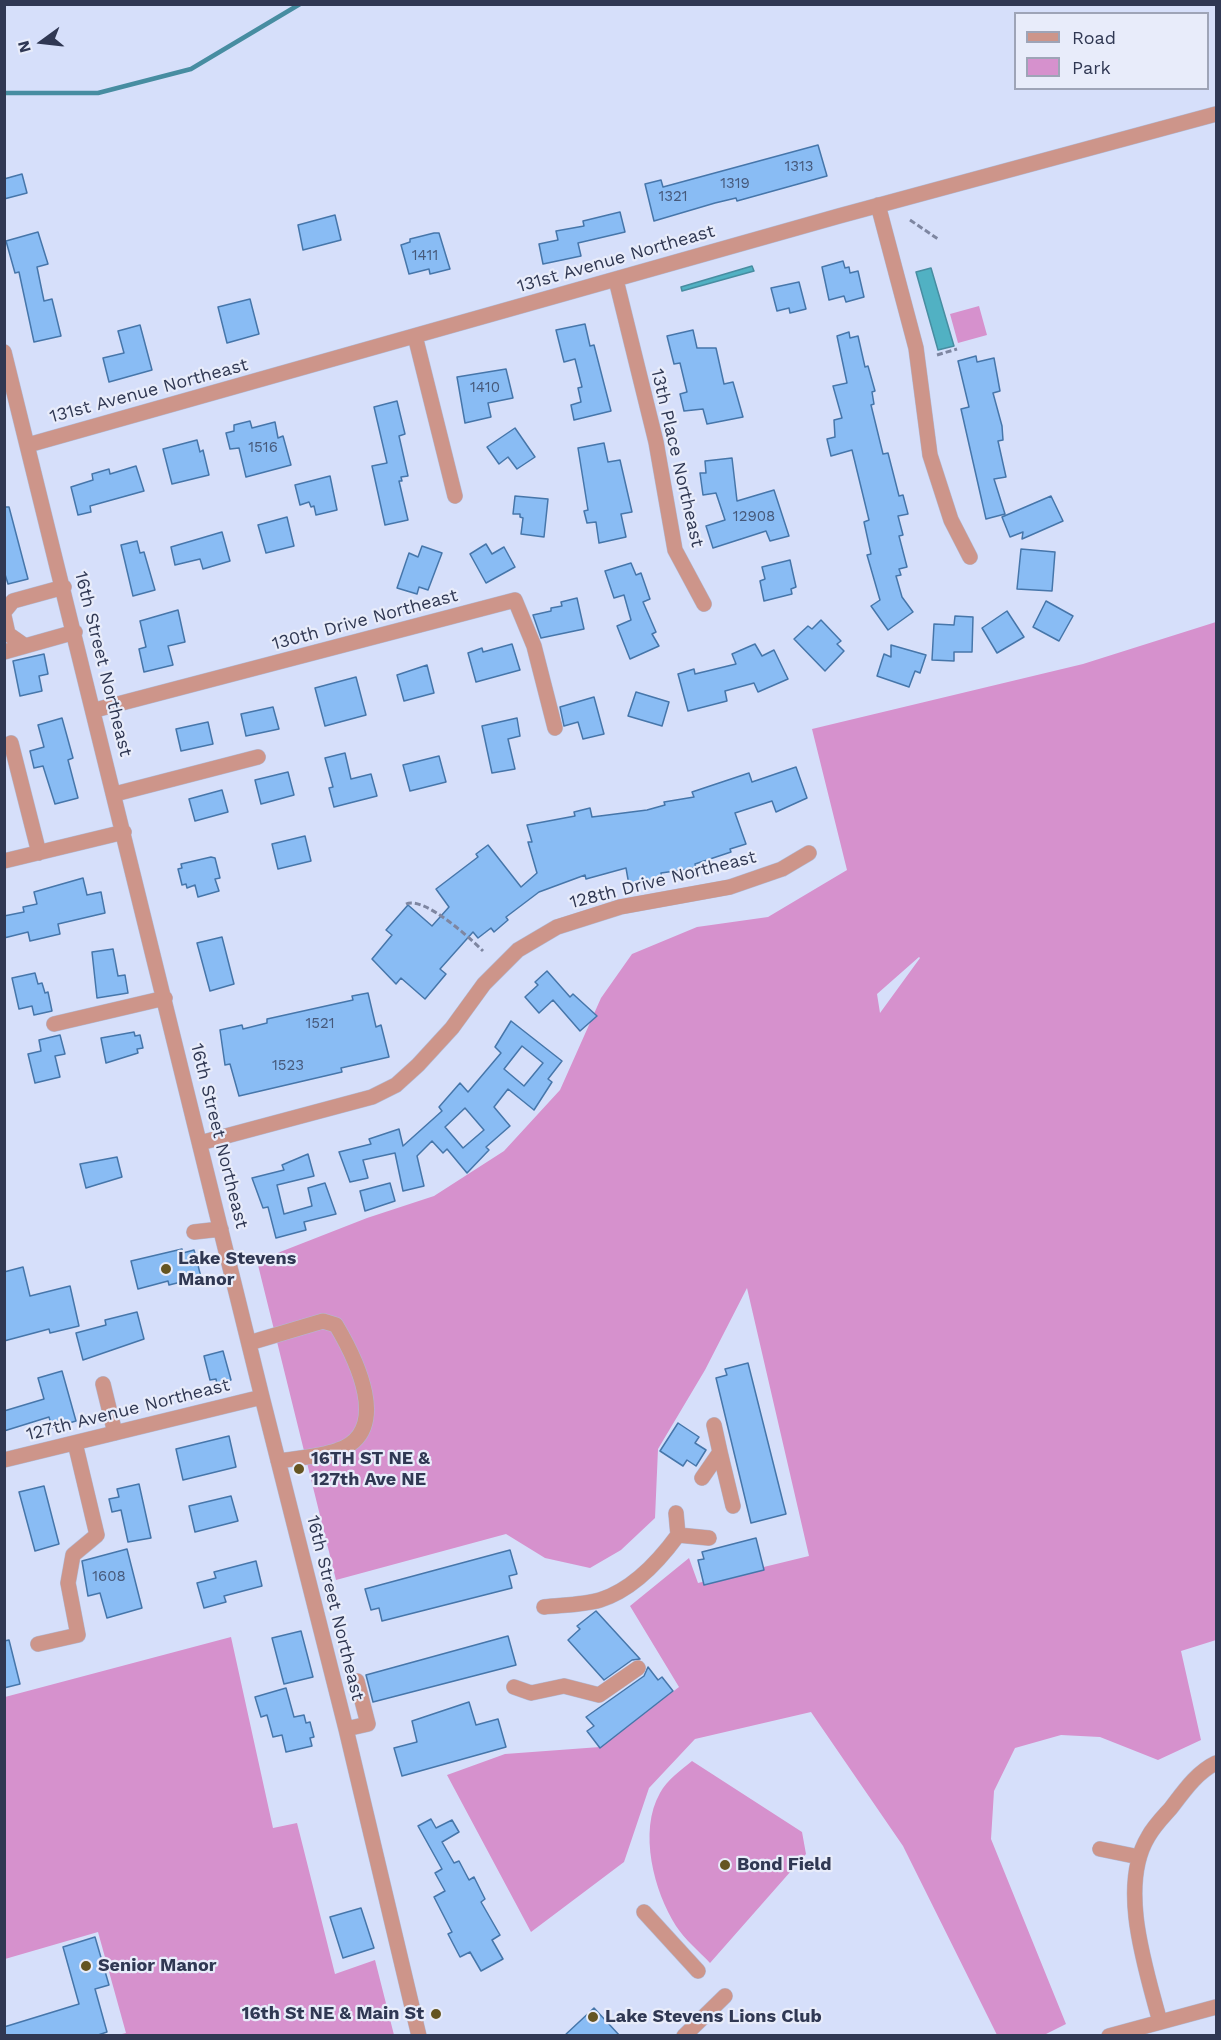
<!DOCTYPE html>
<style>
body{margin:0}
#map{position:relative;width:1221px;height:2040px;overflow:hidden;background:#d6dffa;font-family:"Work Sans",sans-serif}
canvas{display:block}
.frame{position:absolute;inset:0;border:6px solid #303853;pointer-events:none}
.legend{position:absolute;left:1014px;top:12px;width:195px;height:78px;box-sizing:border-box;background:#e8ecfa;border:2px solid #9ea4b7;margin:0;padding:8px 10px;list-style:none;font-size:18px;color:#303853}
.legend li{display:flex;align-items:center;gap:12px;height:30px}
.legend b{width:30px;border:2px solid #9ea4b7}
.north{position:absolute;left:12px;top:12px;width:60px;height:60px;-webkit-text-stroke:4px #e8ecfa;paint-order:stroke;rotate:255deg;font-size:16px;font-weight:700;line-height:24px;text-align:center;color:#303853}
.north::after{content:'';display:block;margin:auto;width:21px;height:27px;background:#303853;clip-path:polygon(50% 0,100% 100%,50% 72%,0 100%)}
</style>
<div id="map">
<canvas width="1221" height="2040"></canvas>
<div class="frame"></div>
<ul class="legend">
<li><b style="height:8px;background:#cd958a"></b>Road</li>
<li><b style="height:16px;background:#d691cd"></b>Park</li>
</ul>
<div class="north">N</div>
</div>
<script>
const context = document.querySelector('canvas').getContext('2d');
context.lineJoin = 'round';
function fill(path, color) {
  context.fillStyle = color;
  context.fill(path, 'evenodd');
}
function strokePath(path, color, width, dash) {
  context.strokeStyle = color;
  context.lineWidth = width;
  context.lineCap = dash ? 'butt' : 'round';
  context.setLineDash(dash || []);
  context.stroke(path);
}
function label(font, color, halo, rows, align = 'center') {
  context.font = font + ' "Work Sans",sans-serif';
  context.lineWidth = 4.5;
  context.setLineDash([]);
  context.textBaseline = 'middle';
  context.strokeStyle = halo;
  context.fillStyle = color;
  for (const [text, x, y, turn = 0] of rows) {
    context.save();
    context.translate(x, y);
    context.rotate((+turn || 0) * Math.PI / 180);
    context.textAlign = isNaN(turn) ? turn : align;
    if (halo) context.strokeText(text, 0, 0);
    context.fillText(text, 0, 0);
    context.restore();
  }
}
const green = new Path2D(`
 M979 306 987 335 958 343 950 314Z
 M1216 622V1640L1181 1651 1201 1740 1158 1760 1100 1737 1061 1735 1015 1748 994 1791 991 1839 1066 2024 1044 2035H997L903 1846 811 1712 695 1739 649 1788 624 1862 531 1932 447 1775 505 1754 600 1747 679 1687 630 1606 689 1558 698 1583 809 1556 747 1288 705 1370 658 1449 655 1518 621 1550 590 1568 545 1558 506 1534 336 1580 257 1261 367 1218 434 1196 504 1151 560 1090 601 998 632 954 697 927 768 917 847 870 812 729 1083 664ZM919 957 920 958 880 1013 877 994Z
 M231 1637 273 1828 297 1823 335 1974 375 1960 394 2035H118L126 2033 98 1932 5 1959V1697Z
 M692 1761 802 1832 806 1854 710 1963C699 1951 685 1940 676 1926 654 1892 638 1831 660 1793 667 1780 681 1770 692 1761Z`);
const water = new Path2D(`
 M752 266 754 271 682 291 681 287Z
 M931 268 954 346 938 350 916 272Z`);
const stream = new Path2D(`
 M4 93H98L191 69 300 4`);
const building = new Path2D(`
 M818 145 827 176 737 201 736 198 715 203 654 221 645 184 661 180 663 187Z
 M22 174 27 193 4 199V179Z
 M620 212 625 232 578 243 581 256 543 264 539 244 558 240 556 231 584 226 583 221Z
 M335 215 341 240 303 250 298 225Z
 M38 232 48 264 37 267 44 301 52 299 61 336 34 342 19 272 15 273 6 241Z
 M434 233H439L450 269 430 274 429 269 409 274 401 245 410 242V239Z
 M843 261 845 268 849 267 850 273 858 271 864 297 846 302 844 296 829 300 822 267Z
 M799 282 806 309 790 313 789 308 777 311 771 288Z
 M250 299 259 334 227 343 218 307Z
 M585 324 590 346 594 345 611 411 574 420 571 405 581 402 578 388 582 387 575 359 564 362 556 330Z
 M140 325 152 370 109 382 103 358 124 353 118 331Z
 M693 330 697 348H716L724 384 733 382 743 417 707 424 703 409 684 411 680 394 687 392 680 363 674 364 667 336Z
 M849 332 850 338 858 336 865 367 868 366 875 391 872 392 874 404 871 405 883 454 888 453 899 496 903 495 908 514 898 516 903 535 899 536 907 567 899 569 901 575 896 576 902 597 913 612 888 630 871 606 880 600 867 555 871 554 864 522 869 520 852 450 831 456 827 439 835 437 834 420 842 418 833 386 847 383 837 336Z
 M976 356 977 362 994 358 1000 391 993 393 1002 426 1003 440 998 441 1006 477 994 479 1005 514 986 519 961 409 969 407 958 361Z
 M506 369 513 398 488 403 491 417 465 423 457 377Z
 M397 401 405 434 399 436 408 476 401 477 402 481H399L408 520 385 525 372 466 387 463 374 407Z
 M250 421 252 428 275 422 278 438 283 436 291 465 246 477 239 448 230 449 226 433 234 431V425Z
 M515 428 535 457 517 469 508 457 499 464 487 447Z
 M197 440 200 452 203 450 209 475 172 484 163 449Z
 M604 443 608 462 620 460 632 512 621 514 626 537 599 543 596 522 587 523 584 511 588 510 578 448Z
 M732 458 737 501 774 490 789 536 770 541 766 531 713 548 706 526 725 520 716 493 703 495 700 473H706L705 461Z
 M136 466 144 491 90 506 91 512 78 515 71 487 93 480 92 474 109 469 110 474Z
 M330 476 337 510 316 515 314 506 311 507 309 502 300 505 295 485Z
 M515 496 548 499 544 537 521 534 523 518 520 517V514H513Z
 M1051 496 1063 521 1022 539 1023 532 1010 537 1002 517Z
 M4 507H9L28 579 8 584 4 571Z
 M287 517 294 546 266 553 258 525Z
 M222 532 230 561 203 569 200 559 175 565 171 547Z
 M137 541 140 553 144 552 155 590 133 596 121 545Z
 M486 544 492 554 504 547 515 567 486 583 470 554Z
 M422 546 442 553 428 590 419 587 417 594 397 588 409 553 418 557Z
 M1021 549 1055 552 1052 591 1017 589Z
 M790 560 796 587 791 589 792 594 764 601 760 581 765 579 762 567Z
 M631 563 636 575 641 573 650 599 643 602 656 632 652 634 659 646 630 659 617 626 631 620 624 595 614 598 605 571Z
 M577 598 584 629 541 638 533 615 551 611V608L562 606 561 602Z
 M1046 601 1073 616 1059 641 1033 627Z
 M178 610 185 642 168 646 173 665 144 672 139 649 146 647 140 621Z
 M1007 611 1024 637 997 653 982 628Z
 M955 616 973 617 972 652H954V661L932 660 934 624 954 625Z
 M821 620 841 641 837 644 844 651 825 671 794 639 808 626 812 629Z
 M512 644 520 670 476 682 468 653 482 648 483 652Z
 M755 644 762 656 774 650 788 679 758 692 754 683 725 691 727 701 688 711 678 674 694 669 695 674 736 664 732 654Z
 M891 645 926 655 920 673 915 671 909 687 877 676 884 654 891 657Z
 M44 654 48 674 39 676 42 691 20 696 13 661Z
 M427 665 434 693 404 701 397 675Z
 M356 677 366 715 325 726 315 688Z
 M636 692 669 702 662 726 628 716Z
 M594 697 604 734 583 739 578 722 564 726 560 707Z
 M273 707 279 729 246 736 241 714Z
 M62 718 73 758 68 760 78 798 55 804 43 766 34 768 30 751 44 747 38 725Z
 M517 718 520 736 508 739 515 769 492 773 482 726Z
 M208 722 213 744 181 751 176 729Z
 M345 753 351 779 371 774 377 796 334 807 329 788 333 787 325 758Z
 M439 756 446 782 410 791 403 765Z
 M796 767 807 798 776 812 772 801 735 813 746 844 730 849 731 852 695 864 696 868 661 873 662 880 629 885 626 868 586 879 585 875 539 892 506 917 508 920 494 932 491 928 478 938 473 932 440 969 446 974 425 999 401 978 396 984 372 959 392 935 386 930 408 905 432 926 449 907 436 889 478 857 476 854 488 845 521 887 537 873 528 842H532L527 825 575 816 574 812 590 808 592 817 647 810 665 805 664 802 694 797 692 792 749 773 752 782Z
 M288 772 294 795 261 804 255 780Z
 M222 790 228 812 195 821 189 799Z
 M305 836 311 861 278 869 272 844Z
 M211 857 215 858 220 878 215 879 219 891 198 897 195 885 187 888 186 884 182 885 178 869 182 868 181 864Z
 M83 878 87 895 101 892 105 913 58 924 60 934 30 941 28 932 4 938V916L24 912 23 907 37 904 34 892Z
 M222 937 234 984 210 991 197 943Z
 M113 949 118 976 125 975 128 993 97 998 92 952Z
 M547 971 570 997 573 994 597 1016 580 1031 553 1000 539 1013 525 997 538 985 535 982Z
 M35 973 38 984 42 983 45 993 48 992 52 1011 34 1015 32 1006 19 1009 12 978Z
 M368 993 376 1027 381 1025 389 1057 341 1068 342 1072 239 1096 230 1064 225 1065 220 1030 242 1025 243 1029 267 1023V1019L353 1000 352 996Z
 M511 1021 562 1061 548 1079 552 1082 534 1110 508 1089 494 1107 510 1126 486 1147 489 1150 467 1173 447 1149 443 1153 432 1141 417 1156 424 1186 403 1191 395 1153 363 1160 368 1178 350 1182 339 1152 371 1144 369 1139 399 1129 403 1146 442 1111 439 1107 460 1083 468 1092 501 1053 495 1047ZM522 1046 543 1063 524 1086 504 1069ZM465 1108 484 1130 463 1148 445 1127Z
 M134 1032 135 1036 140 1035 143 1048 137 1049 138 1053 106 1063 101 1038Z
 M60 1035 65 1054 55 1056 60 1077 35 1083 28 1054 41 1051 39 1040Z
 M308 1154 314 1176 277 1185 284 1214 312 1206 308 1188 325 1183 336 1214 304 1222 306 1230 276 1238 268 1207 263 1208 252 1178 284 1170 282 1165Z
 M117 1157 122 1177 86 1188 80 1164Z
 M390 1183 395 1201 365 1211 360 1191Z
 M182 1249 183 1253 194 1250 201 1277 169 1285 168 1281 138 1289 131 1261Z
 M23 1267 30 1296 70 1286 79 1326 50 1333 49 1329 4 1341V1272Z
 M137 1312 144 1339 83 1360 76 1333 106 1325 105 1320Z
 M223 1351 231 1380 217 1384 216 1379 210 1380 204 1356Z
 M748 1363 786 1514 751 1523 716 1378 727 1375 725 1369Z
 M62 1371 76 1421 52 1428 49 1417 4 1431V1411L44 1399 38 1378Z
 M678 1423 699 1437 695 1443 706 1450 696 1466 687 1460 683 1466 660 1451Z
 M229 1436 236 1467 183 1480 176 1449Z
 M139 1484 151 1538 128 1542 121 1510 112 1512 109 1499 119 1497 117 1489Z
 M44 1486 59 1544 35 1551 19 1492Z
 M231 1496 238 1521 195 1532 189 1506Z
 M756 1538 764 1570 704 1585 698 1560 704 1559 702 1552Z
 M127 1549 142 1608 107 1618 100 1593 88 1596 82 1561Z
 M510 1550 517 1574 509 1576 512 1588 382 1621 379 1608 371 1610 365 1589Z
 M256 1561 262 1586 224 1596 226 1602 204 1608 197 1583 216 1578 214 1572Z
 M596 1611 640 1659 632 1660 604 1680 568 1640 580 1629 577 1626Z
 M301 1631 313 1677 284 1684 272 1638Z
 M508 1636 516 1665 373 1702 366 1675Z
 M9 1640 20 1684 4 1688V1641Z
 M648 1667 658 1680 662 1677 673 1691 600 1748 587 1731 594 1726 586 1717 644 1676Z
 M286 1688 294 1717 304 1715 306 1723 310 1722 314 1737 310 1738 312 1746 286 1752 282 1735 273 1737 267 1715 261 1717 255 1697Z
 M469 1702 476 1725 498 1719 506 1747 402 1776 394 1748 417 1742 412 1721Z
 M431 1819 436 1828 452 1820 459 1832 442 1842 454 1863 459 1861 469 1880 474 1877 485 1899 481 1902 500 1935 492 1940 503 1959 481 1971 470 1952 460 1957 448 1934 452 1932 434 1897 445 1891 435 1873 442 1869 418 1826Z
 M361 1908 374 1948 343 1958 330 1917Z
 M95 1937 109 1985 95 1989 107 2032 95 2036H4V2027L79 2004 63 1947Z
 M594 2008 620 2036H564Z`);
const path = new Path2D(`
 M910 220 938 239
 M937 355 957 349
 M406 904C424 896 470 938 483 951`);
const minor = new Path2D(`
 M878 205 916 348 930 455 951 520 970 557
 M616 280 656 442 675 550 704 604
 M415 336 455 496
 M4 352 262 1397 346 1729 419 2036
 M28 445 839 216 1216 114
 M4 612 13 601 64 587
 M4 616 8 634 25 646
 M4 652 75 632
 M95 710 515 600 534 646 555 728
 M11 743 39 853
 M115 794 258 757
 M4 861 124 832
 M54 1024 165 998
 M200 1143 372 1097 396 1085 418 1065 452 1028 484 984 518 950 557 927 620 907 730 887 782 869 809 853
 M194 1232 221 1229
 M249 1343 323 1321 336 1325C355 1357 393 1432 338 1450 319 1457 297 1458 278 1461
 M103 1384 115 1433
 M720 1452 733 1506
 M4 1460 262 1397
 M702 1478 720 1452 714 1425
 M678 1535 709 1538
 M544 1607C562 1605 583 1605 600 1600 632 1590 659 1561 678 1535L676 1513
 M38 1644 78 1635 68 1583 73 1555 97 1535 75 1443
 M514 1687 531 1693 564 1686 599 1695 638 1668
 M346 1729 368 1724 357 1681
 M1100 1849 1139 1857
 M644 1912 698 1971
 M1160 2022C1146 1969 1118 1887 1148 1837 1154 1826 1163 1817 1171 1808 1184 1791 1197 1772 1216 1763
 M684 2036 725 1996
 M1109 2036 1216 2007`);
const markers = [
 [166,1269,6,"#655522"],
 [299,1469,6,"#655522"],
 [725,1865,6,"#655522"],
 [86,1966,6,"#655522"],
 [436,2014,6,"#655522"],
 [593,2017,6,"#655522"]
];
const numberNames = [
 ["1313",799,167],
 ["1319",735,184],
 ["1321",673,197],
 ["1411",425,256],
 ["1410",485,388],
 ["1516",263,448],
 ["12908",754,517],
 ["1521",320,1024],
 ["1523",288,1066],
 ["1608",109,1577]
];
const streetNames = [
 ["131st Avenue Northeast",616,259,-16],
 ["131st Avenue Northeast",149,391,-15],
 ["13th Place Northeast",677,458,77],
 ["130th Drive Northeast",365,620,-15],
 ["16th Street Northeast",103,664,76],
 ["128th Drive Northeast",663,880,-14],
 ["16th Street Northeast",219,1136,76],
 ["127th Avenue Northeast",128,1410,-14],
 ["16th Street Northeast",335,1608,76]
];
const poiNames = [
 ["Lake Stevens",178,1259],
 ["Manor",178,1280],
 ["16TH ST NE &",311,1459],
 ["127th Ave NE",311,1480],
 ["Bond Field",737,1865],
 ["Senior Manor",98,1966],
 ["16th St NE & Main St",424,2014,"right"],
 ["Lake Stevens Lions Club",605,2017]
];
fill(green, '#d691cd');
fill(water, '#51b1c3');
strokePath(water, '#478da1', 1.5);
strokePath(stream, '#478da1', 4.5);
fill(building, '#89bcf4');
strokePath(building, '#4676aa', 1.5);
strokePath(minor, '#b1bad5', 16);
strokePath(path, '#7e86a1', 3, [6, 3]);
strokePath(minor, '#cd958a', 15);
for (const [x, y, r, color] of markers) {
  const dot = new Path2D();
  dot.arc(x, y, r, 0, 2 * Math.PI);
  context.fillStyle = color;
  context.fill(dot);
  strokePath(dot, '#e8ecfa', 2);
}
label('15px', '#46597b', null, numberNames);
label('18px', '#303853', '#e8ecfa', streetNames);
label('bold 18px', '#303853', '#e8ecfa', poiNames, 'left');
</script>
